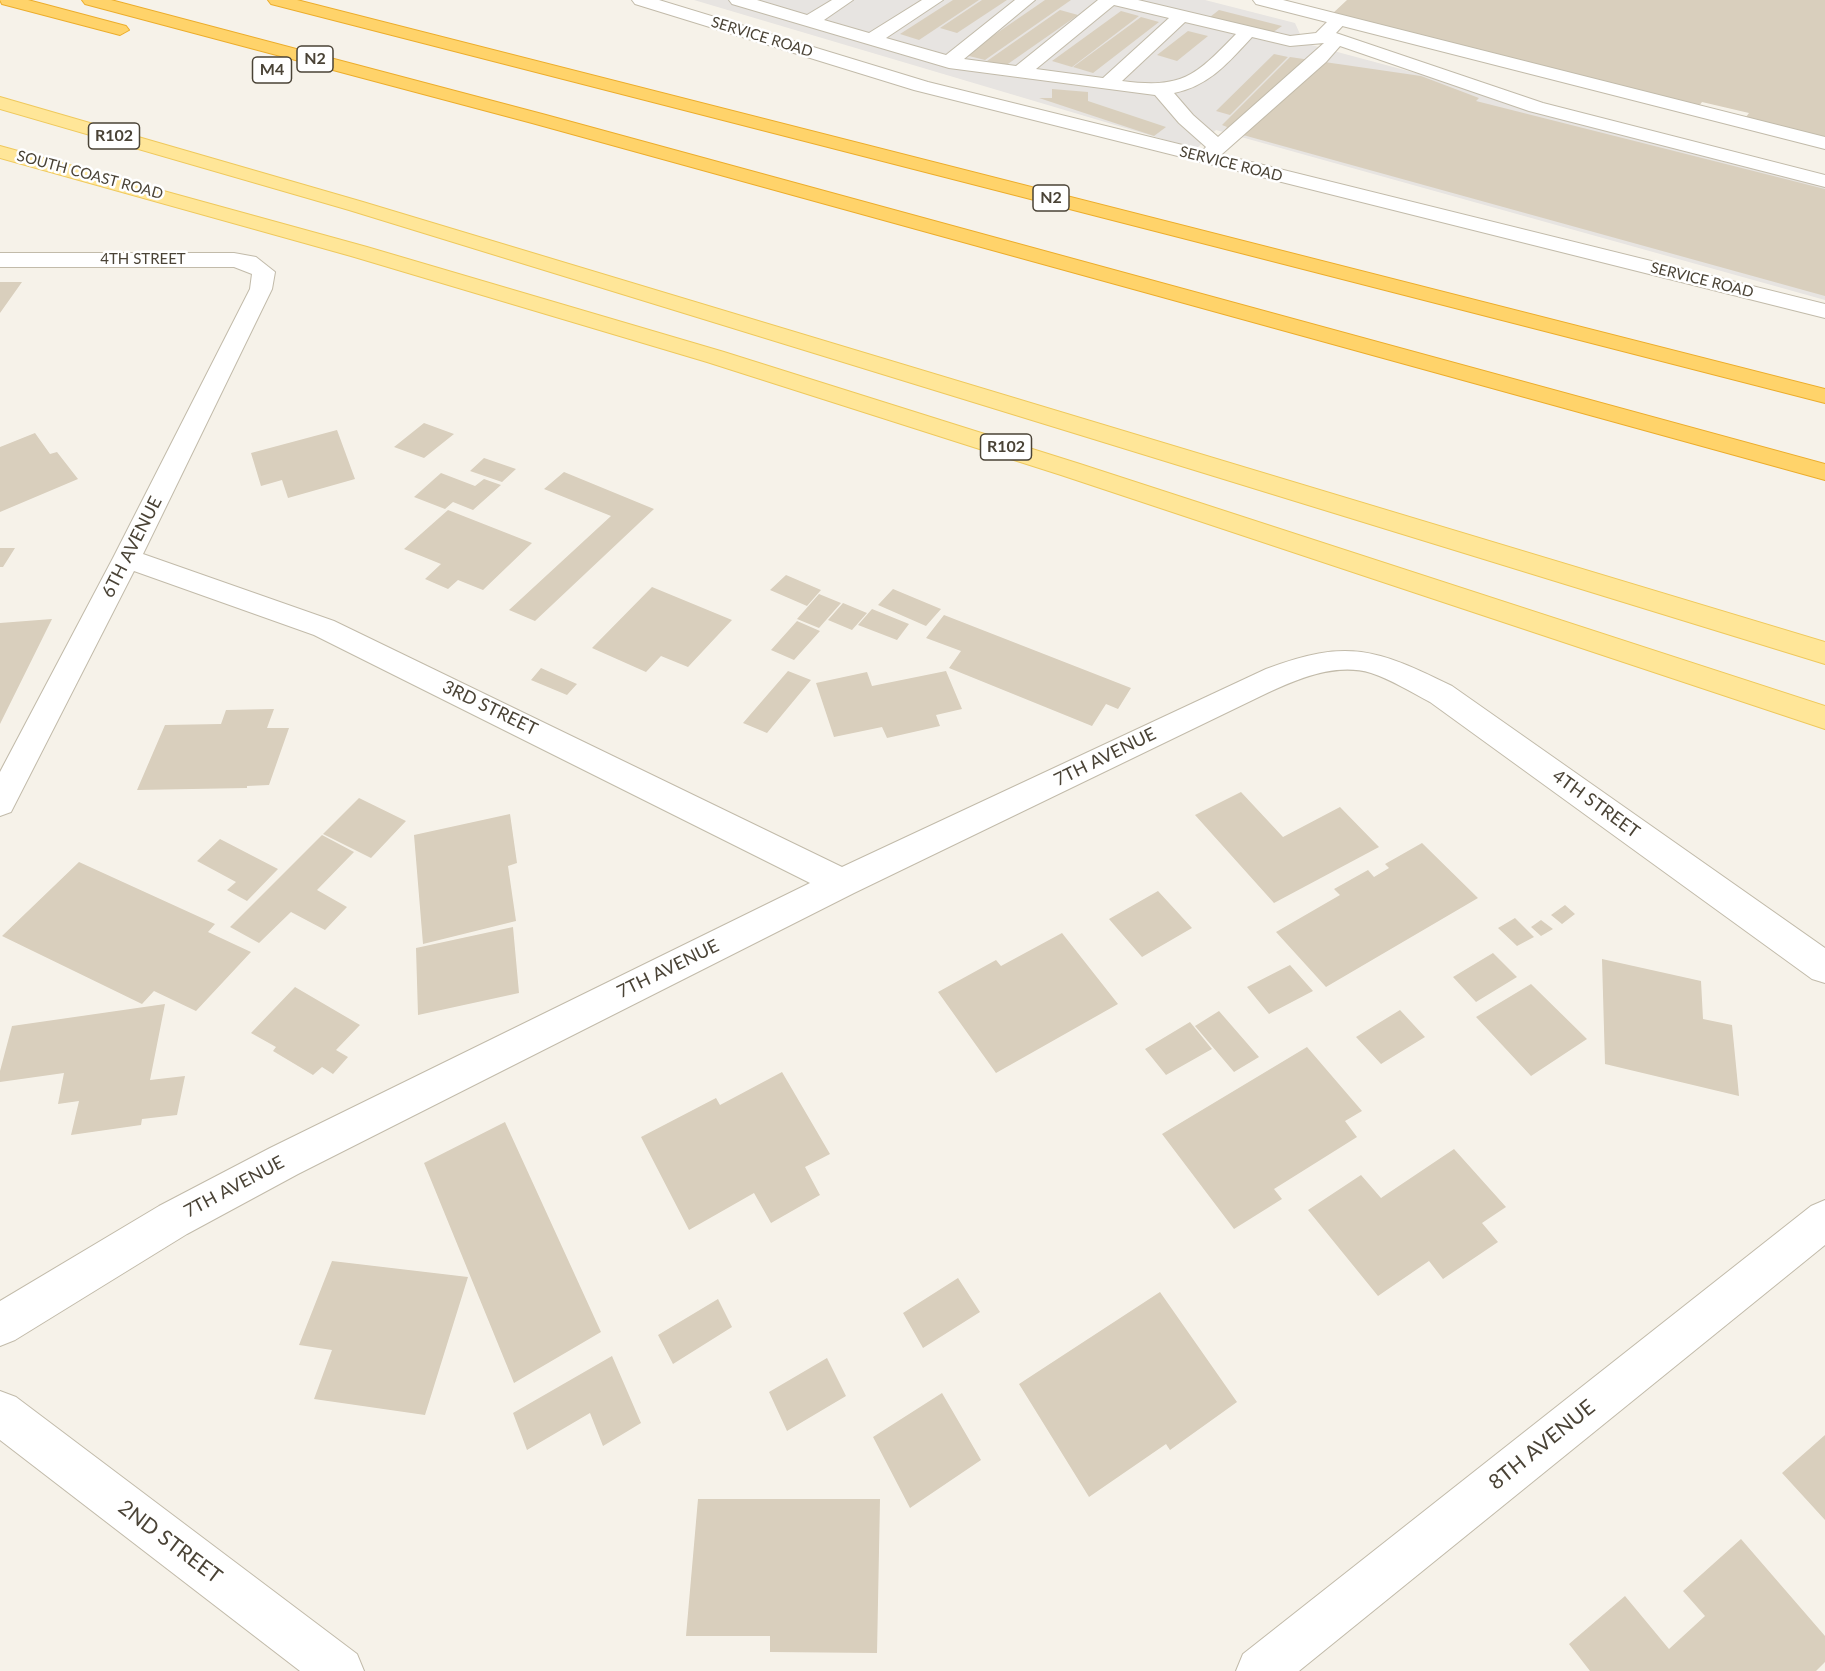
<!DOCTYPE html>
<style>
body{margin:0}
canvas{display:block;background:#f6f2e9}
</style>
<canvas width="1825" height="1671"></canvas>
<script>
const context = document.querySelector('canvas').getContext('2d');
context.lineJoin = 'round';
function fill(path, color) {
  context.fillStyle = color;
  context.fill(path, 'evenodd');
}
function strokePath(path, color, width, dash) {
  context.strokeStyle = color;
  context.lineWidth = width;
  context.lineCap = dash ? 'butt' : 'round';
  context.setLineDash(dash || []);
  context.stroke(path);
}
function label(font, color, halo, rows, align = 'center') {
  context.font = font + ' Lato,sans-serif';
  context.lineWidth = 5;
  context.setLineDash([]);
  context.textBaseline = 'middle';
  context.strokeStyle = halo;
  context.fillStyle = color;
  for (const [text, x, y, turn = 0] of rows) {
    context.save();
    context.translate(x, y);
    context.rotate((+turn || 0) * Math.PI / 180);
    context.textAlign = isNaN(turn) ? turn : align;
    if (halo) context.strokeText(text, 0, 0);
    context.fillText(text, 0, 0);
    context.restore();
  }
}
const parking = new Path2D(`
 M694 0H1205L1295 23 1304 43 1825 183V300L1216 130 1196 149Z`);
const building = new Path2D(`
 M953 0H979L919 40 900 34Z
 M982 0H1007L957 33 940 28Z
 M1045 0H1071L985 60 965 55Z
 M1347 0H1825V137L1746 117 1749 113 1702 102 1699 106 1332 14Z
 M1060 10 1078 15 1005 66 987 61Z
 M1219 10 1282 26 1272 33 1210 17Z
 M1121 11 1139 16 1072 67 1052 61Z
 M1141 17 1159 22 1093 73 1073 67Z
 M1188 31 1208 36 1177 61 1157 55Z
 M1274 54 1288 57 1230 115 1216 111Z
 M1290 57 1421 76 1479 98 1476 101 1825 189V296L1225 130 1227 127 1222 125Z
 M1052 89 1088 92V101L1166 127 1154 136 1039 98H1052Z
 M0 282H22L0 313Z
 M424 423 454 434 424 458 394 447Z
 M337 430 355 479 288 498 282 480 261 486 251 453Z
 M35 433 50 454 57 452 78 479 0 512V447Z
 M484 458 516 469 502 482 470 471Z
 M564 472 654 509 535 621 509 610 611 516 544 489Z
 M441 473 475 486 484 479 501 485 473 510 453 502 445 509 414 497Z
 M448 510 532 543 483 590 458 580 448 589 425 579 441 564 404 549Z
 M0 548H15L3 567H0Z
 M786 575 821 590 807 606 770 590Z
 M652 587 732 620 688 667 661 656 646 672 592 648Z
 M893 589 941 609 926 626 878 605Z
 M819 594 841 603 819 628 797 619Z
 M843 603 867 613 852 630 828 620Z
 M872 609 909 624 897 640 858 625Z
 M944 615 1131 688 1118 709 1106 704 1092 726 949 668 961 651 926 638Z
 M52 619 0 724V623Z
 M797 621 820 631 794 660 771 650Z
 M541 668 577 684 567 695 531 680Z
 M788 671 811 680 767 733 743 723Z
 M946 671 962 709 936 715 940 726 887 738 882 727 834 737 816 683 867 672 872 686Z
 M274 709 267 728H289L269 785 247 786V788L137 790 165 725 221 724 226 710Z
 M1241 792 1283 837 1340 807 1379 847 1274 903 1195 815Z
 M359 798 406 821 371 858 323 834Z
 M510 814 517 863 508 866 516 921 423 944 414 835Z
 M322 835 354 852 317 890 347 907 325 930 291 912 259 943 230 927Z
 M220 839 278 869 247 901 227 890 236 882 197 861Z
 M1422 843 1478 898 1326 987 1276 932 1340 895 1334 889 1368 870 1374 877 1389 868 1385 864Z
 M79 862 215 924 208 932 251 952 196 1011 154 991 142 1004 2 936Z
 M1158 891 1192 928 1142 957 1109 919Z
 M1565 905 1575 914 1562 924 1551 915Z
 M1515 918 1534 937 1517 946 1498 928Z
 M1541 920 1553 929 1541 936 1531 927Z
 M513 927 519 993 418 1015 416 948Z
 M1062 933 1118 1004 996 1073 938 992 996 960 1001 966Z
 M1493 953 1517 977 1476 1002 1453 977Z
 M1602 959 1701 981 1703 1019 1732 1025 1739 1096 1605 1064Z
 M1290 965 1313 991 1269 1014 1247 987Z
 M1531 984 1587 1039 1531 1076 1476 1017Z
 M295 987 360 1025 336 1050 348 1057 333 1074 322 1067 313 1075 273 1051 276 1047 251 1033Z
 M165 1004 150 1080 185 1076 177 1115 142 1119 141 1125 71 1135 79 1101 58 1104 64 1073 0 1082V1071L12 1026Z
 M1400 1010 1425 1037 1381 1064 1356 1037Z
 M1219 1011 1259 1057 1234 1072 1195 1026Z
 M1190 1022 1212 1049 1166 1075 1145 1049Z
 M1307 1047 1362 1111 1345 1121 1357 1137 1274 1189 1282 1199 1234 1229 1162 1134Z
 M782 1072 830 1154 805 1167 820 1195 771 1223 754 1193 689 1230 641 1137 716 1098 720 1105Z
 M505 1122 601 1332 514 1383 424 1163Z
 M1454 1149 1506 1207 1482 1223 1498 1242 1443 1279 1429 1261 1378 1296 1308 1210 1361 1175 1381 1198Z
 M332 1261 468 1277 425 1415 314 1399 332 1350 299 1345Z
 M958 1278 980 1312 923 1348 903 1313Z
 M1160 1292 1237 1402 1170 1450 1166 1444 1089 1497 1019 1384Z
 M718 1299 732 1327 673 1364 658 1335Z
 M612 1356 641 1423 603 1446 590 1413 527 1450 513 1413Z
 M827 1358 846 1396 787 1431 769 1392Z
 M942 1393 981 1460 910 1508 873 1437Z
 M1825 1435V1520L1782 1473Z
 M698 1499H880L877 1653 770 1652V1636H686Z
 M1741 1539 1825 1636V1662L1816 1671H1590L1569 1644 1625 1596 1669 1649 1705 1616 1683 1591Z`);
const service = new Path2D(`
 M729 0H757L807 15 832 0H853L824 20 869 33 922 0H943L886 38 946 55 1015 0H1035L964 59 1016 66 1098 0H1138L1290 36 1316 33 1333 16 1339 15 1348 20 1336 33 1543 103 1825 175V187L1529 111 1340 46 1326 62 1213 162H1199L1196 158 1206 147 1179 123 1155 95 949 68 732 4ZM1114 5 1169 18 1103 78 1036 69ZM1185 22 1236 34C1195 76 1183 89 1122 81ZM1252 37 1290 46 1324 43 1218 137 1193 115 1174 93C1209 86 1229 62 1252 37Z`);
const minor = new Path2D(`
 M632 0H659L928 82 1825 304V318L914 90 635 4Z
 M1253 0H1283L1825 137V149L1256 4Z
 M0 253H234L256 257 275 272 272 289 143 554 334 621 842 867 1266 669C1347 638 1377 649 1452 686L1825 948V983L1812 979 1430 702C1411 692 1392 680 1371 673 1335 662 1295 680 1263 695L854 893 298 1174 187 1234 15 1340 0 1346V1301L159 1206 270 1148 810 883 314 635 134 571 11 812 0 816V772L113 558 250 289 252 274 234 267H0Z
 M1825 1200V1245L1299 1671H1236L1243 1654 1811 1206Z
 M0 1391 16 1397 357 1654 364 1671H300L0 1440Z`);
const primary = new Path2D(`
 M0 97 363 202 1825 642V664L349 210 0 109Z
 M0 146 367 247 724 352 1080 464 1825 706V729L1061 475 707 362 351 256 0 158Z`);
const motorway = new Path2D(`
 M0 0H28L126 26 129 30 120 35 2 4Z
 M82 0H111L546 115 1825 464V480L532 123 85 4Z
 M268 0H297L1825 389V403L271 4Z`);
const farStreetnames = [
 ["SERVICE ROAD",762,37,17],
 ["SERVICE ROAD",1231,164,14],
 ["SOUTH COAST ROAD",90,175,15],
 ["4TH STREET",143,259],
 ["SERVICE ROAD",1702,280,14]
];
const shields = [
 [315,59,36],
 [272,70,39],
 [114,136,51],
 [1051,198,36],
 [1006,447,51]
];
const shieldNames = [
 ["N2",315,59],
 ["M4",272,70],
 ["R102",114,136],
 ["N2",1051,198],
 ["R102",1006,447]
];
const streetNames = [
 ["6TH AVENUE",132,547,-63],
 ["3RD STREET",490,708,26],
 ["7TH AVENUE",1105,757,-26],
 ["4TH STREET",1596,804,36],
 ["7TH AVENUE",668,969,-26],
 ["7TH AVENUE",234,1187,-28]
];
const nearStreetnames = [
 ["8TH AVENUE",1542,1445,-39],
 ["2ND STREET",170,1542,37]
];
fill(parking, '#e7e4e1');
fill(building, '#d9cfbd');
strokePath(service, '#c2bbaa', 2);
strokePath(minor, '#c2bbaa', 2);
strokePath(primary, '#efc95d', 2);
strokePath(motorway, '#ecad2c', 2);
fill(service, '#fff');
fill(minor, '#fff');
fill(primary, '#ffe698');
fill(motorway, '#ffd36a');
label('15px', '#4a4336', '#fff', farStreetnames);
for (const [x, y, w] of shields) {
  const box = new Path2D();
  box.roundRect(x - w / 2, y - 13, w, 26, 4.5);
  context.fillStyle = '#fff';
  context.fill(box);
  strokePath(box, '#4a4336', 1.5);
}
label('bold 16px', '#4a4336', null, shieldNames);
label('18px', '#4a4336', '#fff', streetNames);
label('21px', '#4a4336', '#fff', nearStreetnames);
</script>
